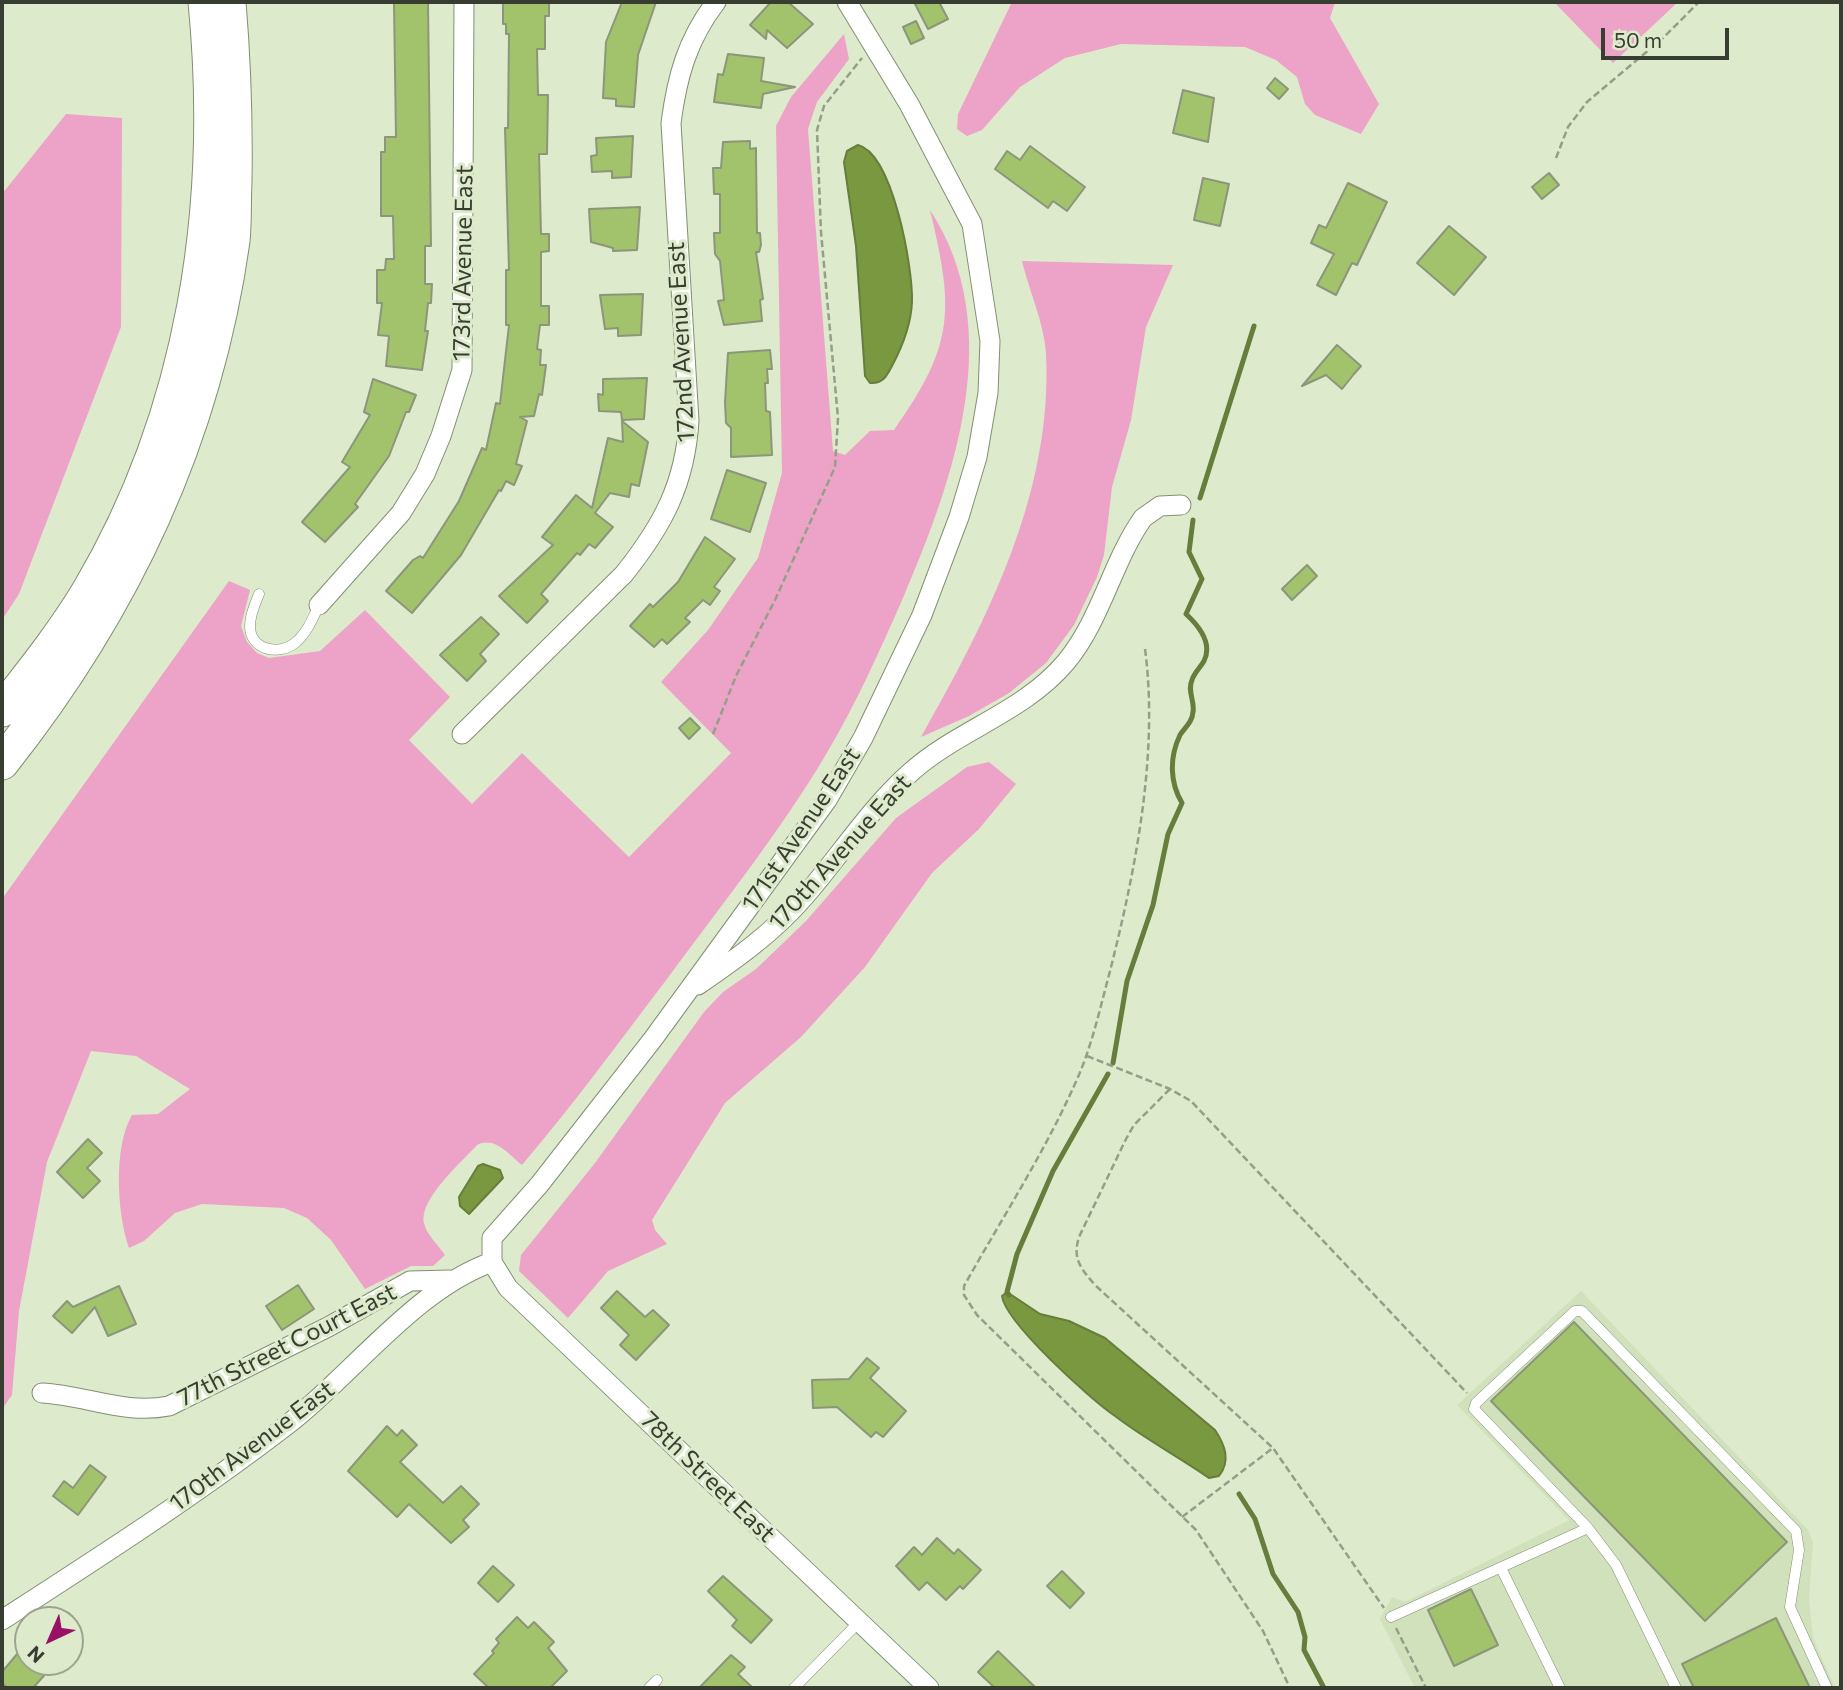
<!DOCTYPE html>
<style>
body{margin:0}
#map{position:relative;width:1843px;height:1690px;overflow:hidden;background:#ddeacc;font-family:Commissioner,sans-serif}
canvas{display:block}
.frame{position:absolute;inset:0;border:4px solid #383d31;pointer-events:none}
.north{position:absolute;left:14px;top:1606px;width:70px;height:70px;box-sizing:border-box;background:#ddeacc;border:2px solid #9ba58e;border-radius:50%;rotate:224deg;font-size:19px;font-weight:700;line-height:28px;text-align:center;color:#383d31}
.north::after{content:'';display:block;margin:auto;width:24px;height:32px;background:#971167;clip-path:polygon(50% 0,100% 100%,50% 72%,0 100%)}
.scale{position:absolute;left:1601px;top:28px;width:128px;height:32px;box-sizing:border-box;border:4px solid #383d31;border-top:0;padding-left:9px;font-size:21px;line-height:24px;white-space:nowrap;color:#383d31;-webkit-text-stroke:5px #ddeacc;paint-order:stroke}
</style>
<div id="map">
<canvas width="1843" height="1690"></canvas>
<div class="frame"></div>
<div class="north">N</div>
<div class="scale">50 m</div>
</div>
<script>
const context = document.querySelector('canvas').getContext('2d');
context.lineJoin = 'round';
function fill(path, color) {
  context.fillStyle = color;
  context.fill(path, 'evenodd');
}
function strokePath(path, color, width, dash) {
  context.strokeStyle = color;
  context.lineWidth = width;
  context.lineCap = dash ? 'butt' : 'round';
  context.setLineDash(dash || []);
  context.stroke(path);
}
function label(font, color, halo, rows, align = 'center') {
  context.font = font + ' Commissioner,sans-serif';
  context.lineWidth = 6;
  context.setLineDash([]);
  context.textBaseline = 'middle';
  context.strokeStyle = halo;
  context.fillStyle = color;
  for (const [text, x, y, turn = 0] of rows) {
    context.save();
    context.translate(x, y);
    context.rotate((+turn || 0) * Math.PI / 180);
    context.textAlign = isNaN(turn) ? turn : align;
    if (halo) context.strokeText(text, 0, 0);
    context.fillText(text, 0, 0);
    context.restore();
  }
}
const built = new Path2D(`
 M1581 1291 1808 1530 1813 1542 1809 1599 1813 1638 1835 1688H1415L1380 1619 1392 1597 1405 1602 1569 1520 1457 1405Z`);
const green = new Path2D(`
 M1012 2H1335L1330 18 1379 104 1361 134 1315 115 1305 104 1297 77 1276 60 1245 47 1121 44 1065 58 1020 87 982 130 967 136 957 129 958 114Z
 M1554 2H1678L1613 63Z
 M844 34 849 59 817 102 808 129 833 451 845 455 870 431 894 430C955 344 954 310 930 210 1008 329 954 479 903 598 880 650 857 702 828 751 781 831 722 904 667 979 619 1042 573 1105 522 1165 508 1154 495 1136 477 1145 462 1162 419 1199 424 1223 426 1234 439 1246 445 1255L433 1266H411L365 1289 331 1240 307 1218 284 1208 202 1204 175 1213 144 1241 129 1248C117 1214 113 1147 132 1115L158 1114 190 1089 136 1056 91 1051 47 1162 19 1311 12 1395 2 1409V899L229 581 250 590 241 626 247 642 257 653 269 658 320 651 365 610 450 697 409 740 472 804 522 753 629 857 731 753 661 682 708 630 758 558 782 473 776 126 791 97Z
 M66 114 122 118 121 327 19 594 2 620V194Z
 M1022 261 1173 265 1146 327 1131 420 1112 487 1104 555 1097 577 1074 625 1046 663 1009 693 969 716 921 737C988 619 1053 492 1046 353 1044 323 1029 290 1022 261Z
 M989 762 1016 784 979 829 932 873 865 967 801 1037 725 1103 652 1220 655 1230 667 1244 608 1271 568 1318 519 1271 521 1255 595 1163 704 1012 723 992 756 969 806 921 896 818 967 767Z`);
const water = new Path2D(`
 M858 145C893 154 913 268 912 302 911 324 903 345 893 364 887 375 884 384 870 383L865 376 856 246 844 162 847 151Z
 M483 1164 500 1170 503 1178 469 1214 460 1206 459 1197 478 1166Z
 M1007 1292 1040 1314 1069 1321 1105 1338 1215 1430C1225 1445 1231 1461 1219 1476L1209 1478C1179 1457 1145 1439 1115 1416 1090 1399 1005 1322 1002 1296Z`);
const stream = new Path2D(`
 M1200 498 1254 326
 M1113 1063 1127 981 1153 905 1168 834 1182 803C1170 783 1169 758 1180 735 1185 727 1192 723 1193 712 1195 701 1187 691 1192 680 1194 673 1200 668 1204 661 1213 643 1199 626 1186 614L1202 579 1189 552 1193 520
 M1009 1295 1007 1292 1017 1254 1053 1171 1108 1074
 M1239 1494 1255 1519 1273 1574 1298 1612 1305 1637 1304 1650 1324 1688`);
const building = new Path2D(`
 M503 2 549 3V16H545V49H537L538 95H548L547 154H539L541 234H549V251L541 252V306H549V325H540L537 349 541 350 540 365H546L542 395 539 394 534 416 520 417 527 421 516 464 522 466 514 485 506 481 501 491 499 490 461 555 412 613 386 591 413 560 420 556 423 558 459 501 482 448 486 450 496 403 500 404 509 325H506V270H509L505 128H508L509 34H506V24H503Z
 M622 2H656L638 55 634 107 616 106V99L603 98 606 42Z
 M771 2H788L813 24 787 48 767 30 766 39 750 25Z
 M914 2H939L948 19 928 29Z
 M394 3H428L431 246H425V284H432L431 303H428L425 331H428L422 370 386 366 389 336 378 335 382 303H377V270H385L386 259H394L393 216H381V152H385V137H396Z
 M916 21 924 38 911 44 903 27Z
 M728 54 764 58 761 81 795 87 763 94 761 108 714 102 718 74 723 75Z
 M1275 78 1288 89 1279 99 1267 88Z
 M1183 90 1214 98 1208 142 1173 133Z
 M633 136 631 177 612 178V171L592 172 591 156 597 155 596 138Z
 M750 141V149L756 148V156L757 233H760L761 245 759 252H756L763 299 760 300 762 321 724 325 718 301 724 300 720 261 715 254 714 233H720V194H714L713 168H721L723 142Z
 M1030 146 1085 187 1067 211 1053 201 1048 208 995 169 1007 151 1020 160Z
 M1549 173 1559 185 1542 199 1532 187Z
 M1203 178 1229 184 1220 226 1194 220Z
 M1348 183 1387 202 1357 265 1352 263 1336 295 1317 285 1334 254 1311 243 1319 225 1326 228Z
 M640 207 637 250 613 251V248L591 242 589 209Z
 M1449 226 1486 257 1454 295 1417 263Z
 M643 294 641 335 618 336V328L605 329 600 295Z
 M1337 345 1361 366 1354 374 1342 389 1326 375 1302 386Z
 M770 350 772 369H767L768 383H765L766 411 770 412 772 455 731 457V428L726 423 725 402 728 353Z
 M647 378 644 419 622 420 621 412 599 411 598 394 603 395V379Z
 M373 379 416 395 409 412H406L389 456 355 504 358 507 325 542 302 522 350 467 342 462 370 415 364 412Z
 M622 421 648 442 639 486 631 484 629 497 610 493 595 513 613 527 595 548 589 544 580 555 577 553 541 594 548 601 527 623 499 596 553 545 542 537 576 495 592 508 608 438 623 442Z
 M727 470 766 483 750 532 711 519Z
 M705 537 735 559 714 587 720 591 710 605 703 600 685 618 690 622 667 644 662 639 654 647 630 626 650 604 653 607 678 582Z
 M1307 565 1317 576 1292 600 1282 589Z
 M481 617 499 634 480 654 486 661 467 681 440 655Z
 M690 718 700 728 689 739 679 728Z
 M88 1139 102 1153 87 1168 100 1181 83 1198 57 1172Z
 M298 1285 314 1309 282 1330 266 1306Z
 M119 1286 136 1324 108 1336 95 1307 72 1333 53 1316 67 1301 73 1307Z
 M617 1291 645 1317 653 1310 669 1325 636 1360 620 1345 629 1335 601 1308Z
 M1574 1322 1787 1542 1705 1621 1491 1401Z
 M867 1358 879 1368 870 1378 906 1411 883 1437 876 1432 871 1437 837 1407 813 1408 812 1380 849 1379Z
 M387 1426 397 1436 402 1430 417 1445 400 1462 443 1503 461 1486 479 1504 463 1520 469 1527 451 1543 409 1504 397 1517 348 1471Z
 M90 1465 106 1477 78 1515 53 1496 64 1481 73 1488Z
 M937 1538 954 1554 958 1549 981 1570 963 1589 960 1586 946 1600 927 1582 919 1590 896 1566 914 1547 922 1555Z
 M493 1566 514 1585 498 1602 478 1583Z
 M1062 1571 1084 1593 1070 1608 1047 1586Z
 M723 1576 772 1620 751 1643 732 1626 737 1620 708 1591Z
 M1471 1589 1498 1645 1454 1666 1428 1610Z
 M517 1617 528 1628 534 1622 554 1642 548 1648 567 1671 550 1688H489L474 1674 494 1653 492 1651 499 1643 496 1639Z
 M1776 1618 1810 1688H1694L1682 1664Z
 M28 1641V1662H56L33 1688H8L2 1683V1672Z
 M998 1651 1036 1688H995L978 1672Z
 M731 1655 745 1667 738 1674 753 1688H699Z`);
const path = new Path2D(`
 M1556 158 1568 127 1587 102 1663 38 1699 2
 M1145 649C1159 754 1135 873 1109 975 1099 1012 1091 1050 1074 1086 1043 1155 1001 1220 964 1286V1295L977 1315 1196 1530 1263 1631 1290 1688
 M713 734 736 676 775 600 835 467 838 418 821 232 817 130 824 106 862 58
 M1087 1056 1170 1089 1191 1101 1467 1393
 M1170 1089 1134 1125 1126 1139 1079 1237C1072 1259 1081 1269 1096 1286L1273 1448
 M1182 1517 1273 1448 1384 1608
 M1396 1628 1426 1688`);
const service = new Path2D(`
 M259 594C255 604 250 614 250 626 250 650 279 656 295 643 307 633 313 618 319 605
 M1588 1528 1616 1565 1676 1688
 M1501 1568 1560 1688
 M1391 1617 1588 1528 1474 1409 1476 1403 1575 1311H1582L1796 1531 1799 1550 1790 1607 1827 1688
 M649 1688 657 1680
 M794 1688 859 1622`);
const minor = new Path2D(`
 M847 2 909 104 972 224 990 341 988 393 977 457 959 517 922 615 863 738 827 800 653 1039 539 1185 492 1238V1262L508 1288 929 1688
 M319 605 401 513 425 474 441 436 462 370 464 2
 M462 734 624 574C663 525 685 484 689 421L671 123C677 77 687 40 716 2
 M698 985C736 959 774 932 804 897 840 856 870 808 911 772 959 729 1023 713 1066 662 1101 620 1112 562 1143 518L1160 506 1181 505
 M42 1393C85 1395 125 1415 169 1406L328 1327 410 1281 450 1280
 M2 1620C98 1558 196 1495 287 1425 352 1375 415 1289 492 1262`);
const trunk = new Path2D(`
 M2 710C32 672 64 632 89 590 194 412 225 206 205 2
 M2 763C125 608 205 438 233 241 235 222 234 201 235 182 236 122 234 62 229 2`);
const streetNames = [
 ["173rd Avenue East",463,263,-89],
 ["172nd Avenue East",681,342,-93],
 ["171st Avenue East",801,829,-56],
 ["170th Avenue East",840,852,-48],
 ["77th Street Court East",287,1345,-27],
 ["170th Avenue East",252,1446,-37],
 ["78th Street East",708,1477,44]
];
fill(built, '#d1e1bc');
fill(green, '#eda3c7');
fill(water, '#799840');
strokePath(water, '#667d3c', 2);
strokePath(stream, '#667d3c', 5);
fill(building, '#a2c36b');
strokePath(building, '#8b967b', 2);
strokePath(service, '#838f74', 11);
strokePath(minor, '#838f74', 21);
strokePath(trunk, '#838f74', 35);
strokePath(path, '#959e88', 2.5, [7, 3.5]);
strokePath(service, '#fff', 10);
strokePath(minor, '#fff', 19);
strokePath(trunk, '#fff', 33);
label('24px', '#383d31', '#ddeacc', streetNames);
</script>
